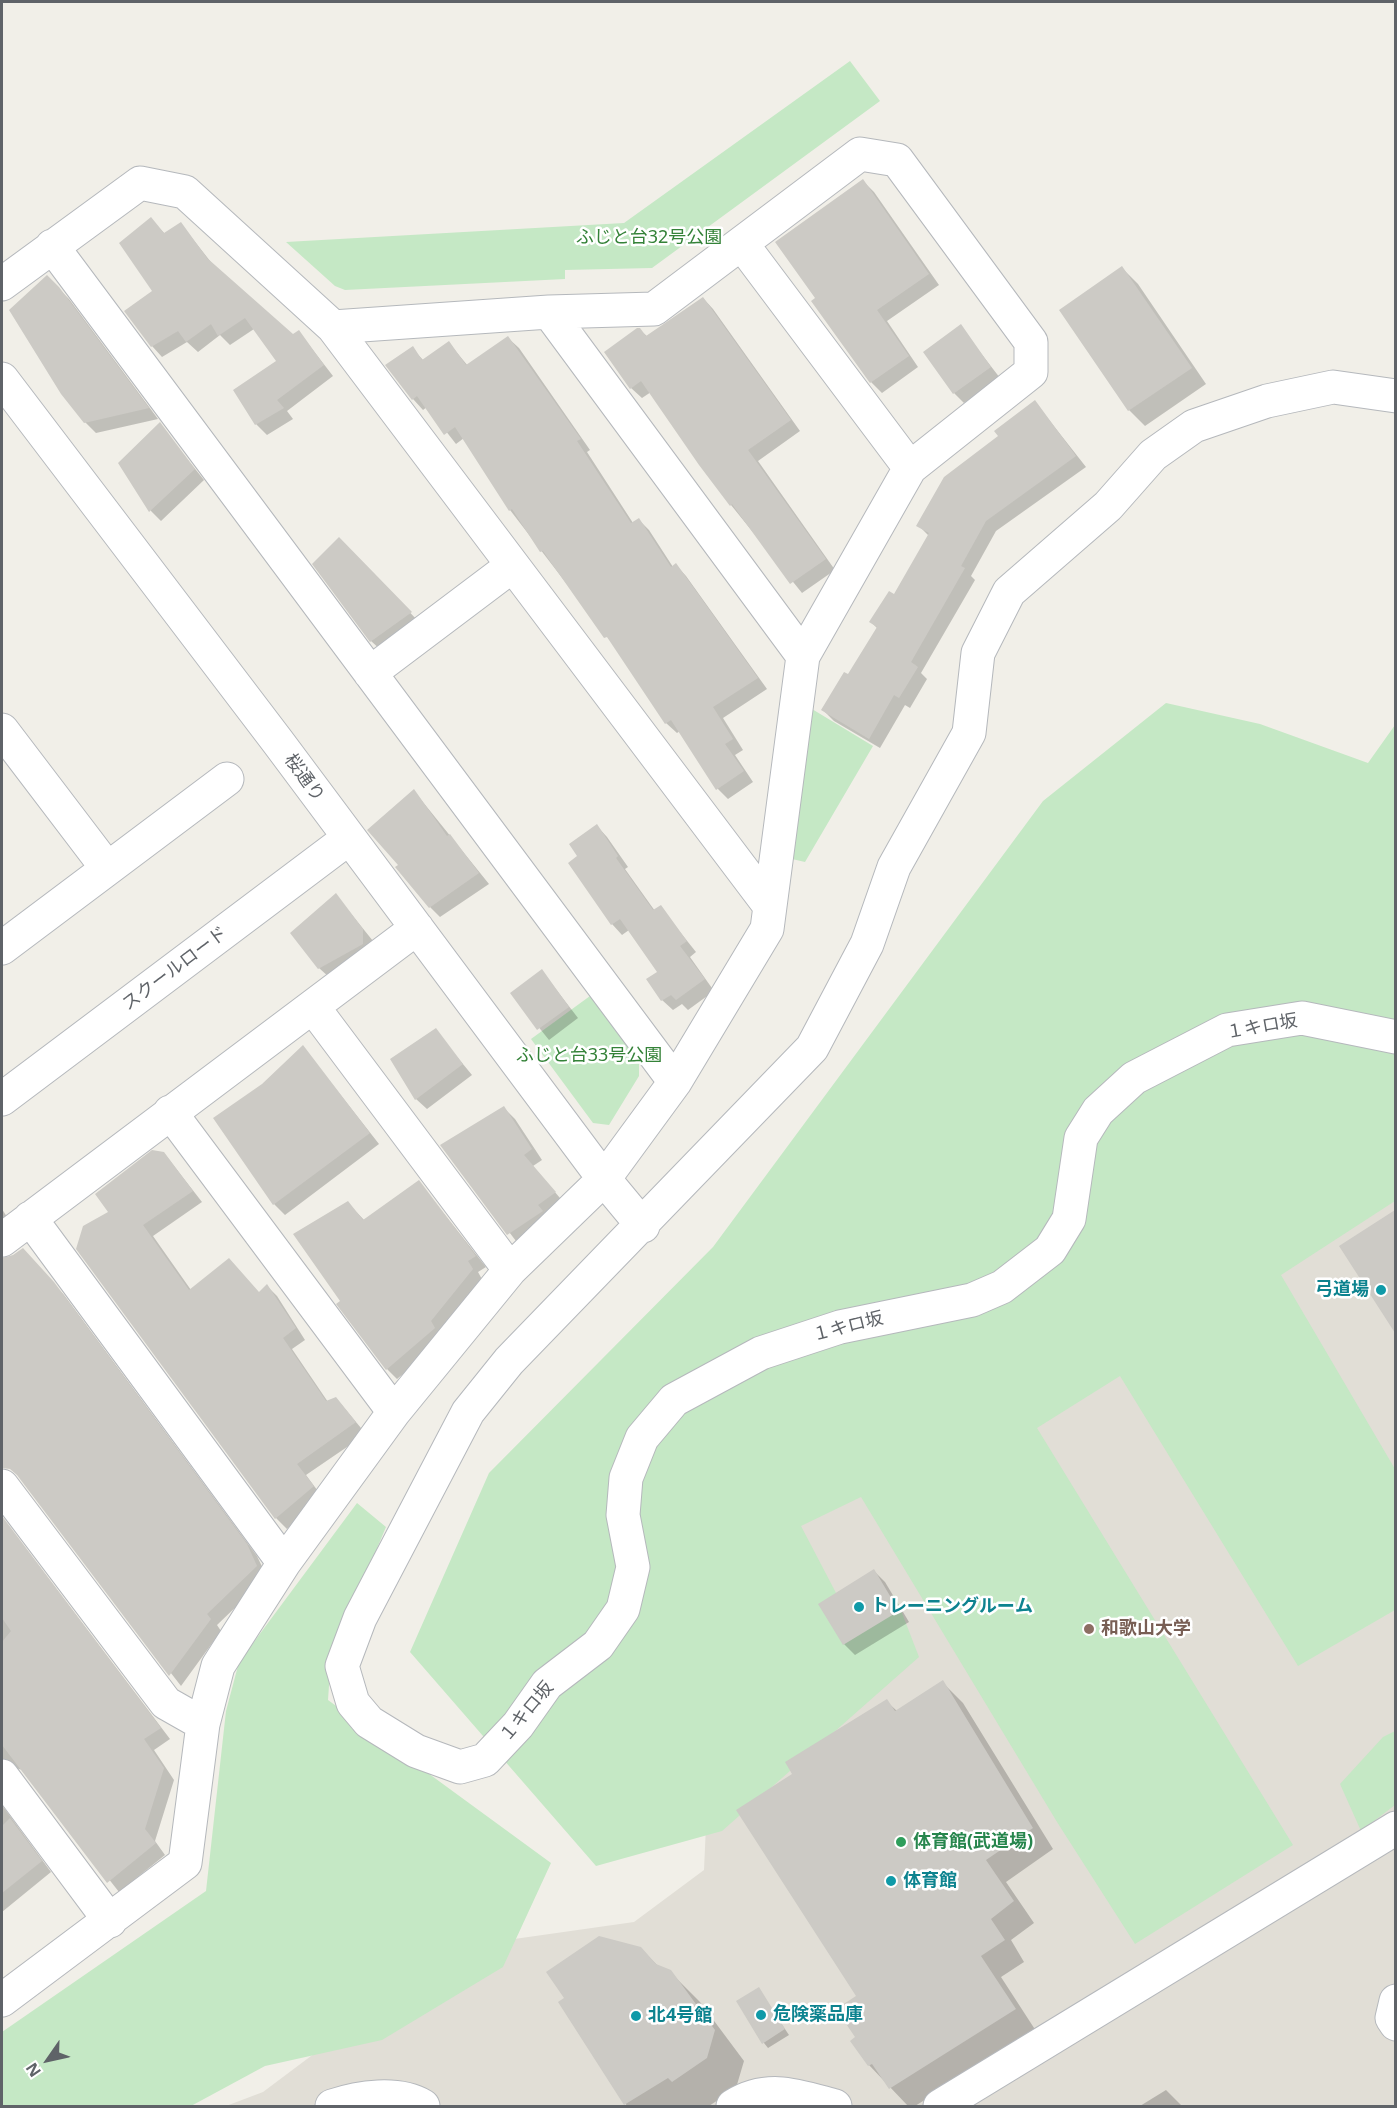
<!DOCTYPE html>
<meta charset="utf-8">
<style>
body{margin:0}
#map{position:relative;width:1397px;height:2108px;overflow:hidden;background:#f1efe8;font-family:"Noto Sans",sans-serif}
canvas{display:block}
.frame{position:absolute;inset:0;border:3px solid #5f6368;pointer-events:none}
.north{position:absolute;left:18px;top:2030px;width:60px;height:60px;-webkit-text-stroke:4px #fff;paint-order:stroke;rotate:236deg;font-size:16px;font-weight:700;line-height:24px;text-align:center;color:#5f6368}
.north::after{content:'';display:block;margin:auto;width:21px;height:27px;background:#5f6368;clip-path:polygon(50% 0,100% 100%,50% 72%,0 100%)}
</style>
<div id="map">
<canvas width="1397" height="2108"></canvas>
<div class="frame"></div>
<div class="north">N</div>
</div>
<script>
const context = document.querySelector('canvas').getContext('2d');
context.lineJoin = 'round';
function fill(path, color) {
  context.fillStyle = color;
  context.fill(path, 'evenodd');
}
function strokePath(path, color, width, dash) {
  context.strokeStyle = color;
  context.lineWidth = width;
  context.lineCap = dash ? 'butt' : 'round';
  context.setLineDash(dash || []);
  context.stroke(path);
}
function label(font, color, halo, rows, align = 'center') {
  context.font = font + ' "Noto Sans","Noto Sans JP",sans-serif';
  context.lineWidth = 5;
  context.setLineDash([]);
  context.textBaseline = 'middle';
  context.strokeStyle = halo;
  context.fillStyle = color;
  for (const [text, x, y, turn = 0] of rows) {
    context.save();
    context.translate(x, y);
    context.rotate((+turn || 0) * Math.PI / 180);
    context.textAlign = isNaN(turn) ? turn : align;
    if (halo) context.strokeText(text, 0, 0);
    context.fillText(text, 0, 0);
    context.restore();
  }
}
const education = new Path2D(`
 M1395 1121V2106H226L263 2092 335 2038 472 1945 634 1922 704 1870 707 1803 744 1559Z`);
const green = new Path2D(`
 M850 61 880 101 652 268 565 270V279L345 290 335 286 286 242 624 223Z
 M1166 703 1260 724 1368 763 1395 725V1201L1281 1275 1395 1469V1610L1298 1666 1120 1376 1037 1428 1293 1845 1135 1944 1057 1822 861 1497 801 1526 846 1612 895 1595 919 1657 722 1831 596 1866 410 1652 489 1473 713 1247 1043 801Z
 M812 709 873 746 805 862 792 859Z
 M590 996 639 1062V1076L609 1125 593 1123 531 1039Z
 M357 1503 386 1527 331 1657 328 1700 551 1863 503 1967 382 2040 265 2066 191 2106H2V2032L206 1891 226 1711 239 1662Z
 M1395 1731V1805L1361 1831 1340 1784 1383 1737Z`);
const shadow = new Path2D(`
 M863 181 874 192 939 285 887 321 918 367 882 393 871 382 817 299Z
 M151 219 165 234 181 224 214 266 293 336 299 332 333 376 287 411 293 419 267 435 256 424 235 390 278 362 254 329 230 345 220 335 198 352 187 342 162 357 152 346 154 291Z
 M1122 268 1138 284 1206 384 1145 426 1129 410 1061 311Z
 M47 277 69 299 158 419 96 433 85 422Z
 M703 298 713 309 800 431 758 461 835 570 802 593 731 505 651 392 642 398 631 388 640 330 648 337Z
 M960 326 1000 378 964 403 954 393Z
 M508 338 519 348 590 450 587 452 633 523 639 520 649 530 673 567 676 565 686 576 767 689 723 718 743 750 735 755 753 782 728 799 718 789 680 731 677 733 666 723 616 648 510 510 464 438 456 444 427 407 423 410 413 399 412 348 424 361 449 343 468 366Z
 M1035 402 1086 467 996 531 971 576 975 580 921 673 927 679 910 708 905 705 880 748 834 721 823 710 849 676 878 629 871 622 895 597 929 536 918 525Z
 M160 425 204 480 161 521 151 511 120 463Z
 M339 539 421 624 382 651 371 641Z
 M414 791 489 884 440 917 430 907Z
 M597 826 607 837 628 867 625 869 655 911 660 907 696 952 690 957 714 991 688 1010 682 1004 673 1010 662 1000 659 972 629 930 622 935 612 924 579 857Z
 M336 895 373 941 330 978 319 968Z
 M542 971 578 1018 549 1040 512 994Z
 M435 1030 472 1075 427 1109 416 1099Z
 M303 1047 379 1144 285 1215 274 1204 215 1119 263 1085Z
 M504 1108 515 1119 542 1160 533 1166 565 1204 519 1245 443 1145Z
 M164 1153 202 1202 153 1236 191 1290 260 1294 267 1286 277 1296 305 1340 292 1349 328 1402 336 1398 366 1434 306 1475 323 1498 287 1529 276 1518 77 1248Z
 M419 1182 486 1267 478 1272 483 1281 445 1339 397 1379 387 1369 342 1302 348 1203 365 1221Z
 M2 1209 12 1225 2 1236Z
 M1396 1211V1329L1341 1247Z
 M2 1260H33L64 1295 257 1556 267 1577 217 1625 221 1631 181 1686 98 1579 2 1435Z
 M2 1517 170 1739 154 1750 174 1780 155 1841 165 1855 119 1892 23 1770 11 1767 2 1771Z
 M874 1571 885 1582 909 1622 855 1655 844 1644Z
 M942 1682 963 1703 1053 1849 1006 1882 1034 1923 1011 1940 1024 1962 1001 1977 1036 2031 915 2106H908L869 2065 857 2038 858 1996 794 1775 886 1701 897 1711Z
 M2 1805 51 1872 2 1912Z
 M640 1948 659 1967 670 1972 700 2002 744 2061 736 2088 709 2106H627L560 2002Z
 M758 1989 789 2035 768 2048 764 2043Z
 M1166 2090 1182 2106H1140Z`);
const building = new Path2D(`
 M863 179 929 274 877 310 909 356 870 383 811 301 815 298 775 242Z
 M151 217 164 233 181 222 207 258 293 334 299 330 324 365 277 400 284 408 255 425 233 390 276 361 245 318 218 336 211 324 186 342 178 331 151 347 124 311 152 291 119 243Z
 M1122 266 1192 368 1128 411 1059 310Z
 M47 275 59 287 149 408 84 423 61 394 9 310Z
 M703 297 791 420 748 450 826 559 790 584 732 504 730 506 699 465 641 381 630 389 604 352 637 328H640L646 336Z
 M961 324 991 367 953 394 923 352Z
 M508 336 581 439 577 441 631 523 639 518 671 567 676 563 758 678 713 707 733 739 725 744 744 771 716 790 671 720 665 724 607 637 604 638 543 551 540 552 512 509 509 511 455 427 444 435 417 396 412 400 385 365 413 346 422 360 449 341 466 365Z
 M1035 400 1076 456 986 521 961 566 965 568 911 662 918 667 899 698 894 695 869 739 821 710 844 672 848 674 877 627 869 622 889 591 894 594 929 533 916 526 944 477 998 436 994 431Z
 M160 422 195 469 149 512 118 463Z
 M339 537 412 612 370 642 312 564Z
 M414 789 447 836 450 834 479 873 429 908 395 867 398 865 367 830Z
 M597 824 618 856 616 858 653 910 661 905 687 941 680 946 705 979 676 1000 671 995 661 1001 646 979 657 972 620 919 611 925 568 863 577 856 569 844Z
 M336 893 363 929V944L318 969 290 933Z
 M542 969 569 1007 537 1030 510 993Z
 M436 1028 463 1064 415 1100 390 1059Z
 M303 1045 370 1133 273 1205 213 1118 262 1084Z
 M504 1106 532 1149 524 1155 556 1192 538 1205 543 1211 507 1235 440 1145Z
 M152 1150 164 1152 193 1191 143 1225 189 1290 229 1258 259 1292 267 1284 296 1328 283 1338 326 1401 336 1397 356 1422 297 1464 314 1486 275 1519 76 1249 83 1226 108 1212 95 1194Z
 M419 1180 476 1256 468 1261 473 1269 431 1321 435 1328 386 1370 336 1304 340 1301 293 1234 348 1201 363 1220Z
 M1395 1210V1333L1339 1246Z
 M23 1248 54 1282 247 1544 257 1566 207 1614 211 1619 169 1676 17 1475 10 1469 2 1468V1258L13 1255Z
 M2 1516 161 1728 144 1739 164 1768 145 1829 156 1843 107 1883 2 1745V1642L11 1631 2 1618Z
 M874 1569 899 1611 843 1645 818 1604Z
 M943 1680 1033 1828 986 1860 1014 1901 991 1919 1005 1940 981 1956 1016 2009 889 2089 872 2064 868 2066 850 2041 855 2037 836 2009 856 1996 736 1810 792 1774 785 1762 887 1699 895 1711Z
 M10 1818 42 1861 2 1893V1826Z
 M599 1936 641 1947 656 1964 671 1970 715 2030 707 2058 672 2082 668 2078 624 2105 558 2002 564 1998 546 1972Z
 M759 1987 785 2029 762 2044 736 2001Z`);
const minor = new Path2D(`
 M742 244 910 468
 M52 246 675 1082
 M2 284 140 183 185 192 333 327 549 312 654 309 860 154 897 160 1031 342V372L910 468 803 656 767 929 675 1082 604 1179 510 1270 394 1412 284 1563 218 1666 203 1724 185 1863 2 2000
 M549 312 803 656
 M333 327 769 905
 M2 379 278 742 604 1179 643 1226
 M1396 396 1333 387 1267 401 1194 426 1153 455 1108 506 1009 592 978 653 969 733 894 867 867 944 812 1048 509 1361 468 1412 360 1618 342 1666 353 1703 369 1722 416 1751 460 1767 485 1760 518 1725 547 1684 598 1645 623 1609 633 1567 623 1515 626 1478 642 1438 674 1400 761 1353 840 1327 972 1300 1002 1287 1050 1250 1069 1219 1081 1138 1098 1111 1134 1078 1227 1030 1302 1018 1396 1037
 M370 673 512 566
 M2 730 107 868
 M2 948 227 779
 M313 1007 510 1270
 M2 1099 349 838
 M170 1112 394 1412
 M30 1218 284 1563
 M2 1240 417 928
 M2 1486 166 1703 203 1724
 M2 1776 110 1921
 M1396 2001 1392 2018 1396 2024
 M332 2106C359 2097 398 2091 423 2106
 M733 2106C768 2084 798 2096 835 2106
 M940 2106 1396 1828`);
const markers = [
 [1381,1290,6,"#0f9aa8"],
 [859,1607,6,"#0f9aa8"],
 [1089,1629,6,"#8d6e63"],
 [901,1842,6,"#2e9e5b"],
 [891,1881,6,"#0f9aa8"],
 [761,2015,6,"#0f9aa8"],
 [636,2016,6,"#0f9aa8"]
];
const parkNames = [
 ["ふじと台32号公園",649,238],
 ["ふじと台33号公園",589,1056]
];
const streetNames = [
 ["桜通り",304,778,54],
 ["スクールロード",175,969,-37],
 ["１キロ坂",1262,1027,-10],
 ["１キロ坂",848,1327,-14],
 ["１キロ坂",527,1712,-50]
];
const cultureNames = [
 ["弓道場",1369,1290,"right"],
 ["トレーニングルーム",871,1607],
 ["体育館",903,1881],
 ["危険薬品庫",773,2015],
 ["北4号館",648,2016]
];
const educationNames = [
 ["和歌山大学",1101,1629]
];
const leisureNames = [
 ["体育館(武道場)",913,1842]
];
fill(education, '#e1ded6');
fill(green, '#c5e8c5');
fill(shadow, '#0003');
fill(building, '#cccac5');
strokePath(minor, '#b5b8bc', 35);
strokePath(minor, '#fff', 33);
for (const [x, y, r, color] of markers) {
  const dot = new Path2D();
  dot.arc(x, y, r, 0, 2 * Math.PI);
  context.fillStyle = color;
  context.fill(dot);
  strokePath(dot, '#fff', 2);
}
label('18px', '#348238', '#fff', parkNames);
label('18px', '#5f6368', '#fff', streetNames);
label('bold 18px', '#0d838f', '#fff', cultureNames, 'left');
label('bold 18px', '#785e54', '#fff', educationNames, 'left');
label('bold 18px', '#27864d', '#fff', leisureNames, 'left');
</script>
